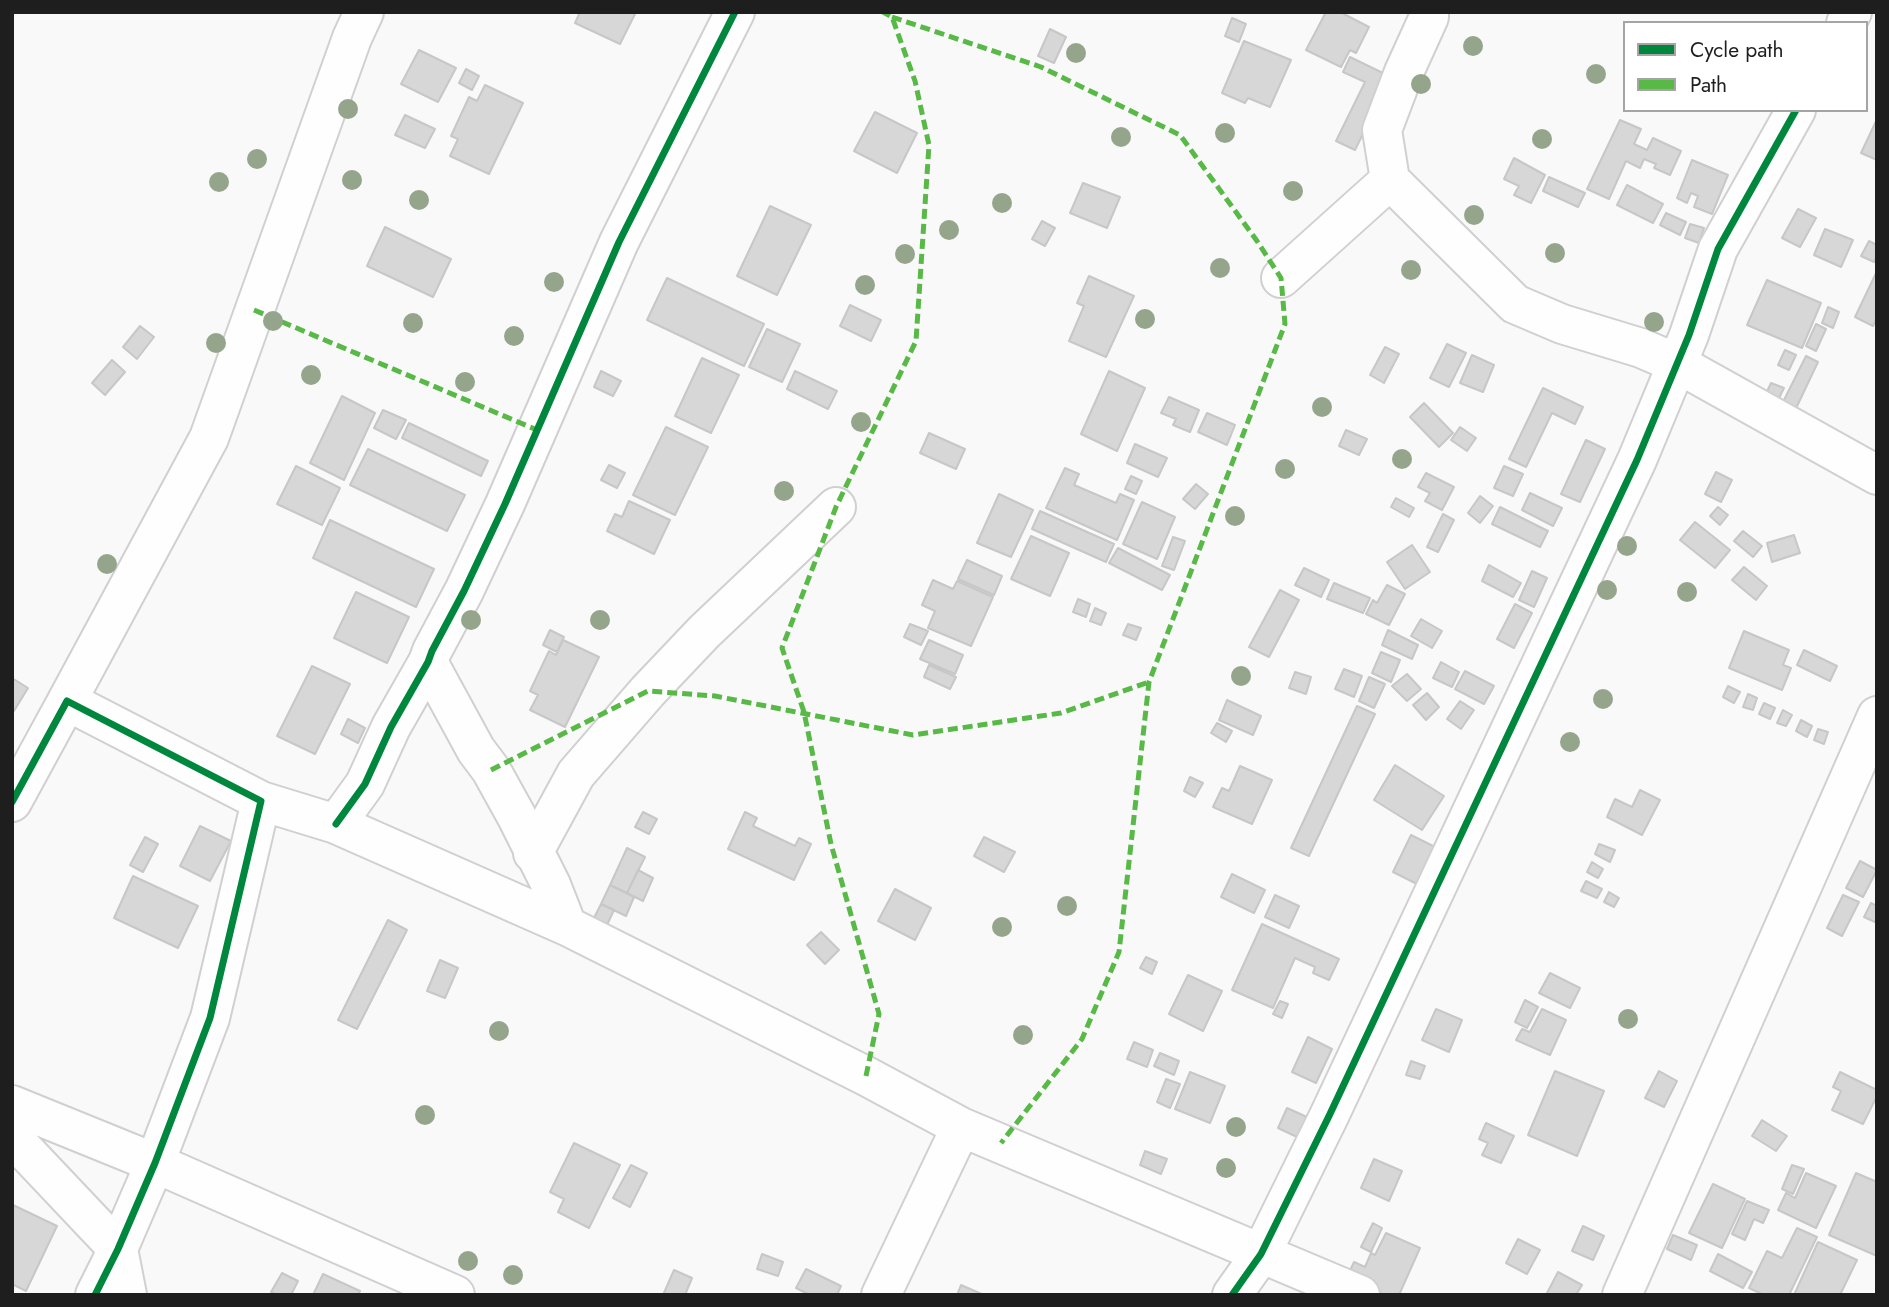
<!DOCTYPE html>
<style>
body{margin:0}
#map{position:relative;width:1889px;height:1307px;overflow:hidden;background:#f9f9fa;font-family:Jost,sans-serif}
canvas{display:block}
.frame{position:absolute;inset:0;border:14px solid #1e1e1f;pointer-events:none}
.legend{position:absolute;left:1623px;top:21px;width:245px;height:91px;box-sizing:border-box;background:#fff;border:2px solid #a5a5a5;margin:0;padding:9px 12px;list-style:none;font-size:21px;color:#1e1e1f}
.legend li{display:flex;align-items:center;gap:14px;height:35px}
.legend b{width:35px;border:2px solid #a5a5a5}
</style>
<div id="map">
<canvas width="1889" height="1307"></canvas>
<div class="frame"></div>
<ul class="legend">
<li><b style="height:9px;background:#00873e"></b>Cycle path</li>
<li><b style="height:9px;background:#58b947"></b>Path</li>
</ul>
</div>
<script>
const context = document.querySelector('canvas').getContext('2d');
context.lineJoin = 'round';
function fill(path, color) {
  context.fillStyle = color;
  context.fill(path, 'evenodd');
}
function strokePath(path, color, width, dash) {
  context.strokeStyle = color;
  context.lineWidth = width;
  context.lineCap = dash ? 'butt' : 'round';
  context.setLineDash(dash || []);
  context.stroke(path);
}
const building = new Path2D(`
 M580 12H636L620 44 575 23Z
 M1326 12H1340L1369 27 1356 53 1350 50 1341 67 1306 50Z
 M1232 18 1246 24 1239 42 1225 36Z
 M1050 29 1066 37 1054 63 1038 56Z
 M1244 41 1291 60 1270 107 1248 98 1245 103 1222 93Z
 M419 50 456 68 438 102 401 84Z
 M1350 57 1391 77 1355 150 1336 141 1365 82 1343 72Z
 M466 69 479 76 472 90 459 83Z
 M485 85 523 103 489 174 450 156 458 139 451 136 469 97 477 101Z
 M875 112 917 133 897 173 854 151Z
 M405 115 435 129 425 148 395 135Z
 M1877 119V160L1861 153Z
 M1620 120 1641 129 1634 144 1647 150 1653 138 1681 151 1670 175 1654 168 1656 164 1644 159 1640 168 1626 161 1609 199 1587 189Z
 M1514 158 1545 175 1531 203 1514 195 1519 186 1504 179Z
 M1692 160 1728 175 1712 214 1694 207 1698 196 1691 193 1687 203 1677 198Z
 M1549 177 1585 193 1578 207 1543 191Z
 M1083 183 1120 197 1107 228 1070 213Z
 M1627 185 1663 204 1653 223 1617 205Z
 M770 206 811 225 777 295 737 276Z
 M1798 209 1816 218 1800 247 1782 238Z
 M1666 213 1686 222 1680 235 1660 225Z
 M1042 221 1055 228 1045 246 1032 239Z
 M1690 224 1704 228 1699 243 1685 238Z
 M385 227 451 259 433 297 367 266Z
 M1825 229 1853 240 1841 267 1814 255Z
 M1869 241 1877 245V255L1874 262 1861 256Z
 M1877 271V318L1873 326 1855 317Z
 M1089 276 1134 296 1106 357 1069 341 1084 306 1077 303Z
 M667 278 764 324 744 366 647 320Z
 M1767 280 1821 303 1802 348 1747 325Z
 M850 305 881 320 871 341 840 326Z
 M1828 307 1839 312 1833 328 1822 323Z
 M1816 324 1826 329 1816 351 1806 346Z
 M140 326 154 337 137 359 123 347Z
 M767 329 800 344 782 382 749 367Z
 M1447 344 1466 353 1449 387 1430 378Z
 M1385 347 1399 354 1384 383 1370 375Z
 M1785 350 1796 355 1789 370 1778 365Z
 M1472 355 1494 365 1483 392 1460 383Z
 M1806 356 1818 362 1790 421 1777 414Z
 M702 358 739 375 711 433 675 416Z
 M112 360 125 372 105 395 92 383Z
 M601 371 621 381 613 396 594 387Z
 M795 371 837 391 828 409 787 389Z
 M1109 371 1145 388 1117 451 1081 434Z
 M1771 383 1784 388 1771 414 1759 408Z
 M1543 388 1583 407 1575 424 1552 413 1526 467 1509 459Z
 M342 396 375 413 344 480 310 463Z
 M1169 397 1199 410 1190 432 1173 425 1176 419 1161 413Z
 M1424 403 1453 433 1439 447 1410 417Z
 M383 410 406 420 396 439 374 428Z
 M1207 413 1235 425 1227 445 1198 432Z
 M409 423 488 461 481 476 402 438Z
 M666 427 708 447 675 515 633 495Z
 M1460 427 1476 438 1467 451 1451 440Z
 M1346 430 1367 439 1359 455 1339 446Z
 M929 433 965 449 956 469 920 453Z
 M1586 440 1605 449 1580 502 1561 494Z
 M1135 444 1167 458 1158 477 1127 463Z
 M368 449 465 495 447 531 350 485Z
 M609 465 625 473 617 488 601 480Z
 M296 466 340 488 322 525 277 504Z
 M1504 466 1523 474 1513 496 1494 488Z
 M1065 468 1079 474 1074 485 1116 503 1120 494 1134 500 1117 540 1046 508Z
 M1716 472 1732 480 1721 502 1705 494Z
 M1426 473 1454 487 1442 510 1425 501 1430 493 1418 487Z
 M1131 476 1142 481 1136 494 1125 489Z
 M1196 484 1208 494 1195 509 1183 499Z
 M1530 493 1562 508 1553 526 1522 510Z
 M999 494 1033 510 1011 557 977 543Z
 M1480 496 1493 506 1480 523 1468 513Z
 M1396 498 1414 508 1409 517 1391 507Z
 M629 501 670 520 654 554 607 531 615 514 622 517Z
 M1142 502 1175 517 1157 559 1123 544Z
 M1500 507 1548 531 1540 547 1492 524Z
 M1718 507 1728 515 1720 525 1710 516Z
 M1040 511 1114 544 1106 562 1032 529Z
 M1443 514 1454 520 1438 552 1427 547Z
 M330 520 434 569 416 607 313 558Z
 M1695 522 1730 550 1715 568 1680 540Z
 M1743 531 1762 546 1753 557 1734 541Z
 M1794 535 1800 553 1772 562 1767 543Z
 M1031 536 1069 553 1050 596 1011 579Z
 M1173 537 1185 541 1174 570 1162 566Z
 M1412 545 1430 572 1405 589 1387 562Z
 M1118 548 1170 575 1162 590 1109 563Z
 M967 560 1002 576 994 595 958 579Z
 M1489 565 1521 583 1513 597 1482 581Z
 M1744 567 1767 586 1756 600 1732 580Z
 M1304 568 1329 580 1321 597 1295 585Z
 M1532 571 1547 578 1534 607 1519 600Z
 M933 580 953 589 957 581 993 597 971 646 928 628 935 611 922 605Z
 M1334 583 1370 598 1363 613 1327 599Z
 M1387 585 1405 594 1389 625 1366 614 1373 600 1377 603Z
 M1280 590 1299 600 1269 657 1249 647Z
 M356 592 409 617 387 663 334 638Z
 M1078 599 1090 604 1086 617 1073 612Z
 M1515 604 1532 613 1514 648 1497 639Z
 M1095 608 1106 613 1101 625 1090 621Z
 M1421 619 1442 631 1432 648 1411 636Z
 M910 624 928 631 921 645 904 637Z
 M1128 624 1141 628 1136 640 1123 635Z
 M550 630 564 637 557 652 543 645Z
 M1388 630 1418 645 1412 659 1382 645Z
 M1744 631 1789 650 1783 665 1791 668 1782 690 1729 668Z
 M563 640 599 657 565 727 530 710 538 695 530 691 549 651 556 655Z
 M929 640 963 655 955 674 920 659Z
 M1804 650 1837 666 1830 681 1797 665Z
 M1381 652 1400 660 1391 682 1372 673Z
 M1441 662 1459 672 1452 687 1433 678Z
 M929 665 956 677 950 689 924 677Z
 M312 666 350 684 315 754 277 736Z
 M1344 669 1362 676 1354 697 1335 689Z
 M1465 671 1494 686 1484 704 1455 689Z
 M1295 672 1311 677 1306 694 1289 688Z
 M1407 674 1421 689 1407 701 1392 686Z
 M1369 677 1385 684 1374 708 1359 701Z
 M12 678 28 688 14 711H12Z
 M1728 686 1740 692 1734 703 1723 697Z
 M1427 693 1439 707 1426 720 1413 705Z
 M1748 694 1757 698 1753 710 1743 707Z
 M1227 700 1261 716 1253 735 1219 720Z
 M1460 701 1474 710 1461 729 1447 719Z
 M1764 703 1775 708 1770 719 1759 714Z
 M1357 706 1375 714 1309 856 1291 848Z
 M1783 710 1792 715 1786 726 1777 723Z
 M348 719 365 728 358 743 341 734Z
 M1801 720 1812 726 1807 737 1796 731Z
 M1217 723 1232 731 1226 742 1211 733Z
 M1818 729 1828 732 1824 744 1814 740Z
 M1395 765 1444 796 1422 830 1374 800Z
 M1240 766 1272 780 1252 824 1213 807 1222 788 1229 791Z
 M1190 777 1203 783 1195 797 1184 791Z
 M1640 790 1660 800 1642 835 1607 817 1615 799 1632 807Z
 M643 812 657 819 649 834 635 827Z
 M745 812 757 818 753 826 795 846 799 838 811 844 794 880 728 849Z
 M200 826 231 841 210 881 180 866Z
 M1411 835 1441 850 1423 887 1393 872Z
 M145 837 158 844 143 872 130 865Z
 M984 837 1015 852 1004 872 974 856Z
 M1599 844 1615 850 1610 862 1595 854Z
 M627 848 645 857 627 893 610 885Z
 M1860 861 1877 870 1863 897 1846 888Z
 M1592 862 1603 869 1598 878 1587 872Z
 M638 870 653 878 643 901 627 893Z
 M1232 874 1265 890 1254 913 1221 897Z
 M133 876 198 906 178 948 114 918Z
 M1586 881 1602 889 1597 898 1581 891Z
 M610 885 634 897 626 916 601 904Z
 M895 889 931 908 915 940 878 921Z
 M1609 892 1619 898 1614 907 1604 902Z
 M1275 895 1299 906 1289 928 1265 917Z
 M1843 895 1859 902 1842 936 1827 928Z
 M1871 903 1877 906V923L1864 917Z
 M601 904 614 910 606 927 593 920Z
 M388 920 407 930 357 1029 338 1020Z
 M1262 924 1339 959 1329 980 1313 973 1315 967 1295 958 1273 1008 1232 990Z
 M821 932 839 950 825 964 807 945Z
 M1146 957 1157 962 1152 974 1140 968Z
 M440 960 458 968 445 998 427 991Z
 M1550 973 1580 988 1570 1008 1539 993Z
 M1188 975 1222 991 1203 1031 1169 1014Z
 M1525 1000 1538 1007 1527 1028 1515 1022Z
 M1280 1001 1288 1004 1282 1018 1273 1014Z
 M1436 1009 1462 1020 1449 1052 1422 1040Z
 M1542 1009 1566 1020 1550 1055 1516 1040 1522 1029 1530 1032Z
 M1308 1037 1332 1049 1316 1083 1292 1072Z
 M1134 1042 1153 1050 1147 1067 1127 1059Z
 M1160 1053 1179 1061 1174 1075 1154 1066Z
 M1411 1061 1425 1066 1420 1079 1406 1075Z
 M1555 1071 1604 1091 1577 1156 1528 1135Z
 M1659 1071 1677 1081 1664 1107 1645 1098Z
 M1190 1072 1225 1086 1210 1123 1175 1109Z
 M1840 1072 1877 1090V1096L1863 1124 1832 1110 1841 1091 1833 1087Z
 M1166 1079 1180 1084 1170 1108 1157 1102Z
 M1287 1108 1307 1117 1297 1137 1278 1128Z
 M1762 1120 1787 1136 1776 1151 1752 1136Z
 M1486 1123 1514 1136 1501 1163 1482 1155 1488 1143 1479 1139Z
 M574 1143 620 1165 589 1228 558 1212 564 1199 550 1192Z
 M1145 1151 1167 1159 1161 1174 1140 1165Z
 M1374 1159 1402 1171 1389 1201 1361 1188Z
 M631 1165 647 1173 630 1207 613 1198Z
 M1792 1165 1804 1169 1793 1194 1782 1189Z
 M1806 1173 1836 1186 1816 1228 1778 1210 1786 1193 1795 1198Z
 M1856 1173 1877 1182V1256L1829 1235Z
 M1713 1184 1745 1199 1722 1248 1689 1233Z
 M1747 1201 1769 1210 1763 1223 1754 1219 1745 1240 1732 1234Z
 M13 1205 57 1226 26 1291 12 1284Z
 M1373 1223 1382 1228 1371 1252 1361 1247Z
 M1583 1226 1604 1236 1593 1260 1572 1251Z
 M1797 1228 1817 1237 1789 1295H1764L1749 1288 1767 1251 1782 1258Z
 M1386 1233 1420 1248 1399 1295H1385L1347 1277 1354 1262 1365 1267 1371 1253 1375 1255Z
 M1673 1235 1697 1245 1691 1260 1667 1249Z
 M1518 1239 1540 1250 1527 1274 1506 1263Z
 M1818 1242 1857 1260 1840 1295H1794Z
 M762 1254 783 1262 778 1276 757 1269Z
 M1718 1254 1752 1272 1743 1288 1710 1271Z
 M806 1269 841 1286 837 1295H810L796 1288Z
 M674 1270 692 1278 685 1295H663Z
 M1558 1272 1582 1285 1576 1295H1546Z
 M282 1273 298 1281 291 1295H277L271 1292Z
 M323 1274 360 1291 358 1295H313Z
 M961 1285 984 1295H957Z`);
const minor = new Path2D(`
 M1846 23 1852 12
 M1390 180 1382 130 1404 72 1429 17V12
 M1281 278 1390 180 1515 304 1562 324 1641 348 1678 364 1877 475
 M428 662 476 750 491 770 517 817 551 885 567 926
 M67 701 209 438 352 38 364 12
 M261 801 336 824 567 926 866 1076 961 1127
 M12 802 67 701 261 801 210 1018 155 1163 118 1249 95 1295
 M336 824 365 784 391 727 428 662 432 651 464 591 505 504 619 242 735 12
 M533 853 576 774 648 691 704 632 836 507
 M12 1105 155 1163 455 1295
 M12 1137 118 1249 127 1295
 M881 1295 961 1127 1360 1295
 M1232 1295 1261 1254 1329 1116 1637 460 1689 335 1718 249 1796 110
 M1622 1295 1877 716`);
const quiet = new Path2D(`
 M892 17 1041 67 1180 135 1257 241 1281 278 1285 324 1149 682 1119 952 1082 1039 1001 1143
 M254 310 537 430
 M491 770 648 691 715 696 913 735 1061 713 1149 682
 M866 1076 879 1014 831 844 804 712 782 648 836 507 916 341 929 145 915 81 892 17 883 12`);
const cycleway = new Path2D(`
 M12 802 67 701 261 801 210 1018 155 1163 118 1249 95 1295
 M336 824 365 784 391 727 428 662 432 651 464 591 505 504 619 242 735 12
 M1232 1295 1261 1254 1329 1116 1637 460 1689 335 1718 249 1796 110`);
const trees = [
 [1473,46],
 [1076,53],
 [1596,74],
 [1421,84],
 [348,109],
 [1225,133],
 [1121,137],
 [1542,139],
 [257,159],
 [352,180],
 [219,182],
 [1293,191],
 [419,200],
 [1002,203],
 [1474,215],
 [949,230],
 [1555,253],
 [905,254],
 [1220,268],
 [1411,270],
 [554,282],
 [865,285],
 [1145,319],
 [273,321],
 [1654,322],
 [413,323],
 [514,336],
 [216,343],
 [311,375],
 [465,382],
 [1322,407],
 [861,422],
 [1402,459],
 [1285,469],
 [784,491],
 [1235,516],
 [1627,546],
 [107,564],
 [1607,590],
 [1687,592],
 [471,620],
 [600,620],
 [1241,676],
 [1603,699],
 [1570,742],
 [1067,906],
 [1002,927],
 [1628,1019],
 [499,1031],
 [1023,1035],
 [425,1115],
 [1236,1127],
 [1226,1168],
 [468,1261],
 [513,1275]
];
fill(building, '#d7d7d7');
strokePath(building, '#c7c7c7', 2);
strokePath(minor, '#d0d0d1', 42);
strokePath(minor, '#fefefe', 38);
strokePath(quiet, '#58b947', 5, [10, 5]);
strokePath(cycleway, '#00873e', 7);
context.fillStyle = '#95a58b';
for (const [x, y] of trees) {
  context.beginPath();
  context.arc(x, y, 10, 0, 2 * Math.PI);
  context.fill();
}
</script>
